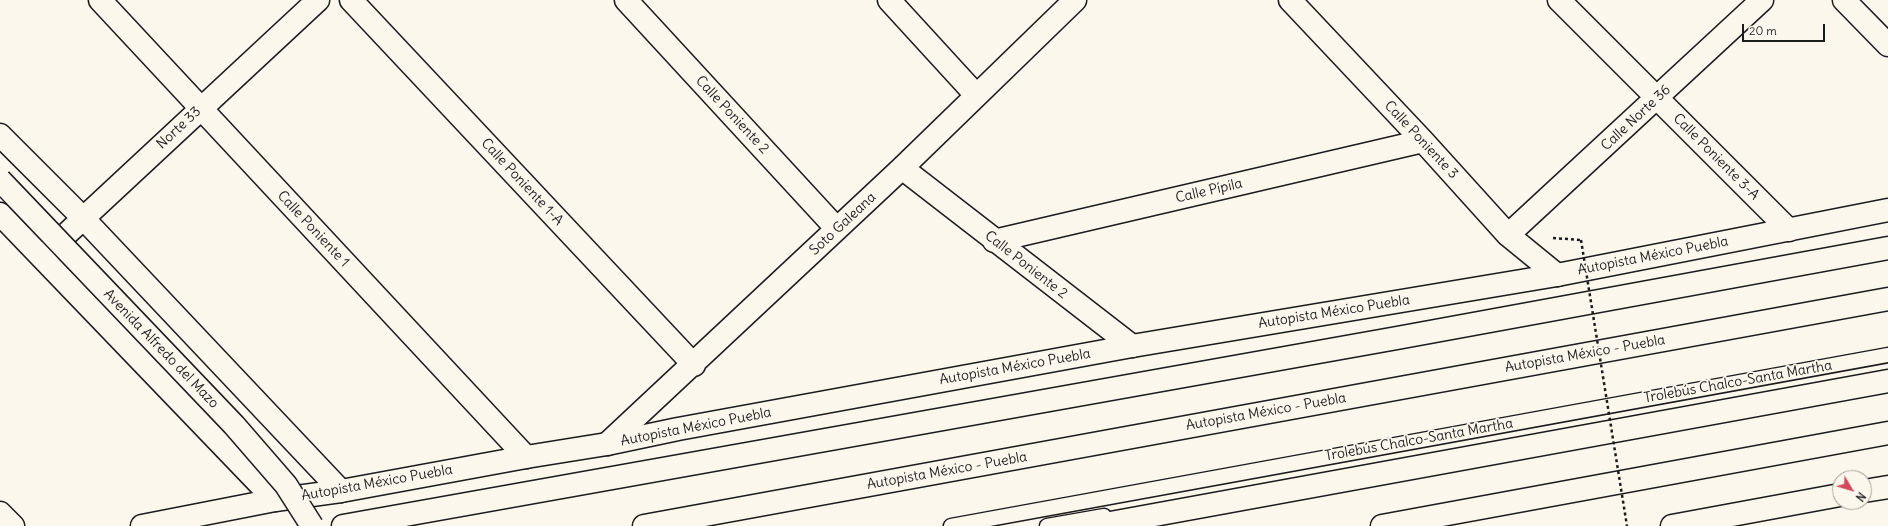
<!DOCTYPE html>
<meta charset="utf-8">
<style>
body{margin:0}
#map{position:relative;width:1888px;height:526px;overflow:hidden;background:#fbf7ec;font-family:Delius,sans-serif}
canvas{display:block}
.north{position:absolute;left:1832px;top:470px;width:40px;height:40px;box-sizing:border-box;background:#fbf7ec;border:1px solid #a29f99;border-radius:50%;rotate:128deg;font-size:11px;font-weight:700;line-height:16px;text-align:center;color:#1c1c1c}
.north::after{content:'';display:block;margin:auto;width:14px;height:18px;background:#d1495b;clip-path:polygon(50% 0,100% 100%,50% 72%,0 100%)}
.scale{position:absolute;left:1742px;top:24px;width:83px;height:18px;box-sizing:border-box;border:2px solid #1c1c1c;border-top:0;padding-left:5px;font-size:12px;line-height:14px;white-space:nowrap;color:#1c1c1c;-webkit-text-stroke:3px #fbf7ec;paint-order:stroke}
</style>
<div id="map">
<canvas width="1888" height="526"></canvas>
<div class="north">N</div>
<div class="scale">20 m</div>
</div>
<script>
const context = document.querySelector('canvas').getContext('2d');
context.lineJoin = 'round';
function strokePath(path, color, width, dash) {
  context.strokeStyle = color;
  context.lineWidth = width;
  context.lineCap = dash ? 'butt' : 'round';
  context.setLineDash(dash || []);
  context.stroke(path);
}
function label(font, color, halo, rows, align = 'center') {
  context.font = font + ' Delius,sans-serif';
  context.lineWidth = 3.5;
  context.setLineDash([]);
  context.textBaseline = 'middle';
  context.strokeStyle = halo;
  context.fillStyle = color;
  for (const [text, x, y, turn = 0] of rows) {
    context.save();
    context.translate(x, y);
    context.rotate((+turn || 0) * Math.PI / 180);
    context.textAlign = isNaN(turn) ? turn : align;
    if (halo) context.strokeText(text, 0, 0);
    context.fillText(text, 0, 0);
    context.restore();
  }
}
const path = new Path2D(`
 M1553 238 1581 240`);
const lane = new Path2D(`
 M951 526 1888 355
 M1047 526 1104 516`);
const street = new Path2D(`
 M100 0 526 457
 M351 0 694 365
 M626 0 837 229
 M889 0 976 95
 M1290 0 1423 141 1508 235 1557 275
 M1559 0 1789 230
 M1844 0 1888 45
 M0 135 83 218 341 491
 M902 168 1132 346
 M0 214 275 500
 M1508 235 1762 0
 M994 241 1423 141
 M45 254 318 0
 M607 444 902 168 1075 0
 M0 513 13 526`);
const secondary = new Path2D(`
 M1864 491 1888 487
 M142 526 275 500 341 491 526 457 607 444 678 429 1132 346 1557 275 1888 210
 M1672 526 1840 495`);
const highway = new Path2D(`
 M343 526 1397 338 1888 248
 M644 526 1888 299
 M1094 526 1888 381
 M1382 526 1888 433`);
const pathBridge = new Path2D(`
 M1581 240 1627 526`);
const secondaryBridge = new Path2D(`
 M0 180 234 425 286 485 312 526`);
const streetNames = [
 ["Calle Poniente 2",732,115,47],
 ["Calle Norte 36",1636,118,-43],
 ["Norte 33",179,128,-43],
 ["Calle Poniente 3",1421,140,47],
 ["Calle Poniente 3-A",1716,157,45],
 ["Calle Poniente 1-A",522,182,47],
 ["Calle Pípila",1209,191,-13],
 ["Soto Galeana",843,224,-43],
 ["Calle Poniente 1",313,229,47],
 ["Autopista México Puebla",1653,256,-11],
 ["Calle Poniente 2",1026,265,38],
 ["Autopista México Puebla",1334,312,-9],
 ["Avenida Alfredo del Mazo",161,349,46],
 ["Autopista México - Puebla",1585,354,-10],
 ["Autopista México Puebla",1015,367,-10],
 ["Trolebús Chalco-Santa Martha",1738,382,-10],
 ["Autopista México - Puebla",1266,412,-10],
 ["Autopista México Puebla",696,427,-11],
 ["Trolebús Chalco-Santa Martha",1419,440,-10],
 ["Autopista México - Puebla",947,471,-10],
 ["Autopista México Puebla",377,483,-10]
];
strokePath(lane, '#1c1c1c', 17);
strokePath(street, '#1c1c1c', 25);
strokePath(secondary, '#1c1c1c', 25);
strokePath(highway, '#1c1c1c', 25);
strokePath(path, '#1c1c1c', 2.5, [3, 3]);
strokePath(lane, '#fbf7ec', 14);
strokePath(street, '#fbf7ec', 22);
strokePath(secondary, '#fbf7ec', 22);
strokePath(highway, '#fbf7ec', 22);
strokePath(secondaryBridge, '#1c1c1c', 25, []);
strokePath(pathBridge, '#1c1c1c', 2.5, [3, 3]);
strokePath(secondaryBridge, '#fbf7ec', 22);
label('14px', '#1c1c1c', '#fbf7ec', streetNames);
</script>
